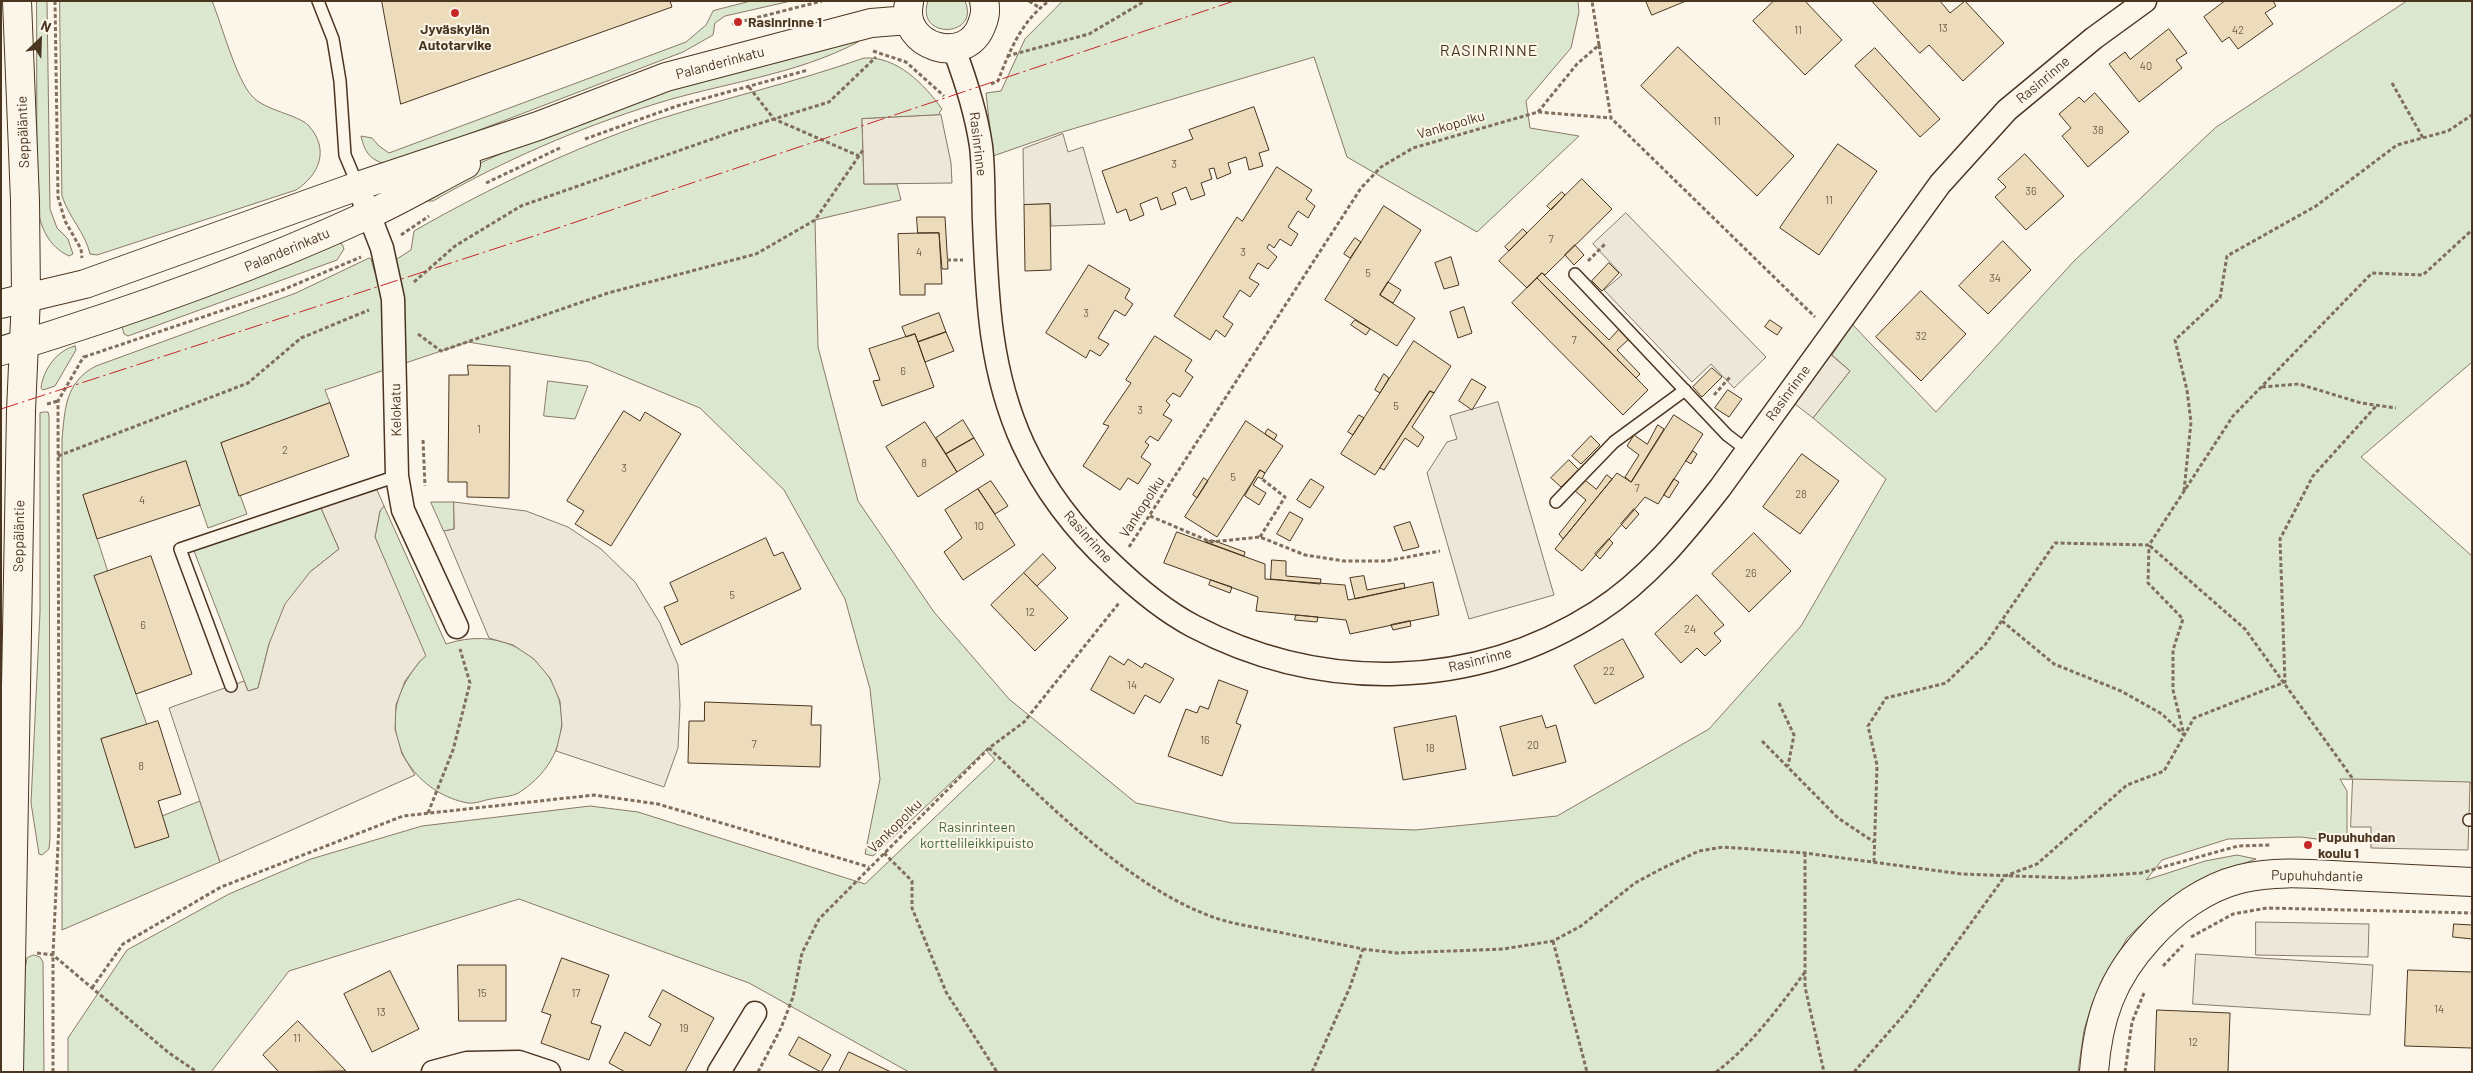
<!DOCTYPE html>
<meta charset="utf-8">
<style>
body{margin:0}
#map{position:relative;width:2473px;height:1073px;overflow:hidden;background:#fbf6e9;font-family:Barlow,sans-serif}
canvas{display:block}
.frame{position:absolute;inset:0;border:2px solid #4a3520;pointer-events:none}
.north{position:absolute;left:15px;top:15px;width:50px;height:50px;-webkit-text-stroke:4px #fbf6e9;paint-order:stroke;rotate:24deg;font-size:14px;font-weight:700;line-height:20px;text-align:center;color:#4a3520}
.north::after{content:'';display:block;margin:auto;width:18px;height:22px;background:#4a3520;clip-path:polygon(50% 0,100% 100%,50% 72%,0 100%)}
</style>
<div id="map">
<canvas width="2473" height="1073"></canvas>
<div class="frame"></div>
<div class="north">N</div>
</div>
<script>
const context = document.querySelector('canvas').getContext('2d');
context.lineJoin = 'round';
function fill(path, color) {
  context.fillStyle = color;
  context.fill(path, 'evenodd');
}
function strokePath(path, color, width, dash) {
  context.strokeStyle = color;
  context.lineWidth = width;
  context.lineCap = dash ? 'butt' : 'round';
  context.setLineDash(dash || []);
  context.stroke(path);
}
function label(font, color, halo, rows, align = 'center') {
  context.font = font + ' Barlow,sans-serif';
  context.lineWidth = 4;
  context.setLineDash([]);
  context.textBaseline = 'middle';
  context.strokeStyle = halo;
  context.fillStyle = color;
  for (const [text, x, y, turn = 0] of rows) {
    context.save();
    context.translate(x, y);
    context.rotate((+turn || 0) * Math.PI / 180);
    context.textAlign = isNaN(turn) ? turn : align;
    if (halo) context.strokeText(text, 0, 0);
    context.fillText(text, 0, 0);
    context.restore();
  }
}
const green = new Path2D(`
 M37 1H47L50 209 57 228 68 239 73 254 69 256C48 246 40 227 37 204Z
 M60 1H212C222 25 236 79 252 96 265 111 298 114 309 126 330 150 319 175 296 190L97 255 90 254C85 232 69 218 62 196Z
 M751 1H791L725 16 715 23 713 35 683 52 388 165C371 160 365 154 361 136L372 138 379 146 389 153 686 42 706 25 713 11Z
 M928 1H965C981 38 914 40 928 1Z
 M1063 1H1578L1579 12 1571 48 1526 101 1530 128 1579 136 1477 232 1347 157 1314 57 1059 133 993 156 986 93 1001 91 1025 39Z
 M2407 1H2472V362L2361 457 2472 556V783L2340 779 2347 791V843L2301 837 2228 839 2162 860 2146 880 2205 861 2237 855 2256 859 2202 879 2163 904 2127 938 2093 1001 2084 1030 2078 1072H909L749 983 519 899 289 971 211 1072H68V1038L127 950 229 894 311 859 422 826 590 806 638 812 865 884 995 760 986 750 873 856 865 854 880 779 870 689 845 599 784 490 700 408 589 362 468 342 325 390 330 403 221 443 247 514 208 528 185 462 83 495 108 572 136 694 147 725 101 739 162 816 200 801 220 862 62 930V439C65 409 65 382 96 366L296 293 369 258 371 259 375 273 411 250 414 231C491 187 573 148 656 120 725 98 796 82 864 58 897 56 924 84 942 109L939 113 941 115 862 119 864 184H897L901 200 815 220 818 347 858 501 934 612 1009 699 1136 803 1232 823 1415 830 1557 816 1709 729 1801 626 1886 479 1813 418 1850 371 1832 355 1852 324 1936 412 2074 261 2215 128Z
 M858 37V42C796 75 722 83 655 104 579 128 502 161 433 201H426L456 174 582 117 660 89Z
 M338 243 342 244 344 249 337 260 128 336 124 334 122 327 123 320Z
 M75 346 76 350 55 386 43 390 41 388C43 370 57 350 75 346Z
 M548 381 588 386 575 419 544 416Z
 M44 412H48L49 416 50 839 49 849 42 855 39 854 31 803 40 612V413Z
 M431 502H454V529L444 531Z
 M384 506 446 644C546 611 607 735 520 792 513 797 499 797 491 799 484 800 475 804 468 803 423 795 386 751 397 704 401 687 410 674 420 661L375 537 380 511Z
 M321 508 339 549 310 572 269 644 258 688 248 691 194 551Z
 M34 955 40 957 43 962 44 1072H20L25 969 27 958Z`);
const parking = new Path2D(`
 M941 115 951 163 952 183 864 184 862 119Z
 M1063 134 1068 152 1083 147 1105 224 1051 226 1050 204 1024 205 1023 149Z
 M1626 213 1766 357 1734 388 1711 364 1692 382 1604 290 1622 275 1593 244Z
 M1822 347 1850 371 1813 418 1786 397Z
 M1498 402 1554 595 1469 619 1427 473 1447 442 1457 439 1450 416Z
 M377 490 384 506 380 511 375 537 426 656 420 661 405 681 396 705 395 729 402 754 415 775 220 862 169 708 244 681 248 691 258 688 269 644 285 604 310 572 339 549 321 508Z
 M454 502 526 511 568 527 601 549 635 582 660 623 678 665 680 705 678 748 664 787 556 751 562 726 560 701 550 678 534 659 513 645 489 638 444 531 454 529Z
 M2353 779 2470 782 2468 850 2371 848V827H2351Z
 M2256 922 2369 924 2368 957 2256 955Z
 M2196 954 2373 965 2370 1015 2193 1004Z`);
const building = new Path2D(`
 M382 1H670L672 7 401 104Z
 M1646 1H1686L1652 15Z
 M1774 1H1805L1842 40 1805 75 1753 21Z
 M1872 1H1940L1950 13 1965 1 2004 43 1963 81 1929 45 1920 53Z
 M2225 1H2273L2276 6 2265 13 2273 24 2238 49 2229 37 2222 42 2204 17Z
 M2169 29 2187 53 2176 60 2182 68 2139 102 2109 64 2125 52 2130 59Z
 M1678 47 1794 156 1757 196 1641 86Z
 M1875 48 1940 119 1920 137 1855 66Z
 M2095 93 2129 132 2088 167 2062 136 2071 128 2059 114 2079 97 2084 102Z
 M1254 107 1269 150 1259 153 1263 166 1249 170 1246 157 1228 163 1231 173 1217 179 1214 168 1209 169 1212 179 1201 183 1205 195 1191 200 1186 187 1172 193 1176 204 1161 210 1157 197 1140 204 1144 215 1130 221 1126 209 1117 213 1102 171 1193 139 1189 130Z
 M1838 144 1877 171 1819 255 1780 228Z
 M2025 154 2064 196 2026 230 1995 197 2006 187 1998 179Z
 M1277 167 1312 190 1306 199 1315 206 1308 218 1298 211 1288 227 1298 234 1291 246 1280 239 1274 248 1269 244 1267 248 1277 257 1268 269 1258 263 1249 278 1259 284 1250 297 1240 290 1223 317 1233 324 1225 337 1216 330 1210 340 1174 316 1237 217 1242 221Z
 M1582 179 1612 209 1545 275 1542 273 1527 288 1499 261Z
 M1562 192 1565 195 1551 210 1547 206Z
 M1050 204 1051 270 1025 271 1024 205Z
 M1384 206 1421 230 1380 295 1415 318 1397 346 1325 300Z
 M917 217H945L948 269H942L939 233H918Z
 M1523 229 1527 233 1509 251 1505 247Z
 M939 233 942 284H925V295H900L898 234Z
 M1355 238 1361 242 1350 258 1344 254Z
 M2003 241 2031 270 1988 314 1959 286Z
 M1575 245 1584 255 1574 265 1565 255Z
 M1451 257 1459 285 1444 289 1435 263Z
 M1609 263 1619 273 1602 291 1592 281Z
 M1089 265 1130 289 1125 298 1133 304 1125 316 1115 310 1098 338 1109 344 1100 356 1090 350 1086 358 1046 333Z
 M1542 273 1609 340 1619 329 1629 339 1617 350 1640 374 1636 378 1537 278Z
 M1537 278 1648 390 1623 415 1512 303Z
 M1388 282 1401 290 1393 303 1380 295Z
 M1921 291 1966 334 1921 381 1876 337Z
 M1464 307 1472 333 1458 338 1450 312Z
 M939 313 946 332 918 342 915 334 906 337 902 327Z
 M1355 320 1370 329 1366 335 1351 325Z
 M1770 320 1782 328 1777 335 1765 327Z
 M946 332 954 351 925 362 918 342Z
 M915 334 934 387 882 406 873 381 880 380 869 349Z
 M1155 336 1192 360 1185 371 1193 377 1180 397 1173 393 1166 401 1170 405 1163 415 1172 420 1158 441 1150 436 1145 442 1149 445 1141 457 1151 464 1138 484 1128 478 1120 490 1083 466 1109 426 1103 424 1131 383 1126 380Z
 M1414 341 1451 366 1434 393 1430 391 1375 475 1341 454Z
 M468 365 510 366 509 498 467 497V482H448L449 375H468Z
 M1712 368 1722 377 1702 397 1693 387Z
 M1384 374 1389 378 1380 393 1375 390Z
 M1472 379 1486 387 1472 410 1459 401Z
 M1728 390 1742 399 1729 417 1715 408Z
 M1430 391 1434 393 1412 427 1424 437 1418 447 1405 438 1384 470 1380 468Z
 M330 403 349 456 239 496 221 443Z
 M624 411 640 421 645 412 681 434 611 546 575 524 584 511 567 501Z
 M1359 415 1364 418 1353 435 1348 432Z
 M1674 415 1703 434 1658 504 1645 497 1582 571 1555 549 1617 473 1631 482Z
 M963 420 974 438 946 454 936 438Z
 M1246 421 1283 446 1265 473 1260 470 1217 537 1185 517Z
 M925 422 957 472 918 497 886 447Z
 M1658 425 1664 429 1631 482 1625 477 1639 455 1627 446 1634 435 1647 444Z
 M1268 429 1277 435 1274 440 1265 434Z
 M1591 436 1600 445 1581 464 1572 456Z
 M974 438 984 455 957 472 946 454Z
 M1693 451 1697 454 1691 464 1686 461Z
 M1802 454 1839 481 1800 534 1763 507Z
 M1569 460 1579 470 1561 487 1551 478Z
 M186 461 200 505 97 539 83 495Z
 M1260 470 1265 473 1262 479 1258 477 1253 485 1266 493 1259 505 1245 496Z
 M1607 475 1612 479 1563 539 1559 534 1586 500 1575 491 1585 480 1596 489Z
 M1204 478 1208 481 1197 498 1193 495Z
 M1311 479 1324 487 1310 508 1297 500Z
 M1674 479 1679 482 1669 498 1664 495Z
 M991 481 1008 506 995 514 978 489Z
 M978 489 1015 545 963 580 944 552 962 538 945 510Z
 M1634 509 1639 514 1626 529 1621 524Z
 M1290 512 1303 519 1290 541 1277 534Z
 M1410 522 1419 547 1403 551 1394 527Z
 M1177 532 1265 564V579L1345 585 1348 600 1433 582 1439 615 1350 634 1346 620 1256 611 1258 597 1164 563Z
 M1754 533 1791 571 1749 612 1712 574Z
 M766 538 774 556 783 552 801 589 681 645 664 607 678 601 670 583Z
 M1609 539 1613 543 1600 559 1595 554Z
 M1212 540 1245 552 1244 556 1206 542Z
 M1043 554 1056 568 1037 586 1024 573Z
 M151 556 192 674 136 694 94 576Z
 M1272 560 1286 561V576L1321 579 1320 584 1271 579Z
 M1024 573 1068 618 1035 651 991 605Z
 M1364 576 1367 590 1404 583 1405 588 1355 599 1350 578Z
 M1211 580 1232 587 1230 593 1209 585Z
 M1697 595 1724 625 1714 633 1721 641 1705 656 1697 648 1681 663 1655 634Z
 M1296 615 1318 617 1317 622 1295 620Z
 M1410 621 1411 626 1393 630 1391 625Z
 M1623 639 1644 677 1595 704 1574 666Z
 M1110 656 1124 665 1128 659 1142 668 1145 663 1174 679 1160 703 1145 695 1134 714 1091 690Z
 M1219 680 1248 691 1236 723 1241 725 1222 776 1168 756 1186 709 1197 713 1200 706 1208 709Z
 M705 702 812 706 811 725H821L820 767 688 763 689 721H704Z
 M1456 716 1466 769 1403 780 1394 728Z
 M1542 716 1546 728 1556 725 1566 762 1513 776 1500 727Z
 M158 721 181 794 158 801 169 837 135 848 101 739Z
 M2454 924 2472 925V939L2453 937Z
 M562 958 609 975 591 1023 601 1026 589 1060 541 1043 551 1015 542 1012Z
 M458 965H506V1021H459Z
 M2408 970 2472 972V1048L2405 1046Z
 M390 971 419 1029 372 1052 344 994Z
 M663 990 714 1018 685 1072H625L609 1063 625 1032 650 1046 661 1024 649 1017Z
 M2157 1010 2230 1013 2228 1072H2155Z
 M298 1021 346 1071 279 1072 263 1055Z
 M799 1037 831 1055 821 1072 789 1055Z
 M849 1052 891 1072H839Z`);
const path = new Path2D(`
 M55 1 58 197 65 221 81 249 82 258
 M1029 1 1040 8
 M732 24 822 1
 M1599 45 1611 118 1815 317
 M873 51 906 62 944 96
 M1007 56 1089 34 1145 1
 M2392 83 2423 138
 M991 84 998 81C1009 52 1022 20 1049 1
 M749 87 774 119 859 156
 M1538 112 1577 64 1599 45 1592 1
 M585 139 677 106 808 70
 M486 183 560 148
 M401 235 429 216
 M947 260H963
 M1588 261 1605 244
 M414 282 455 246 521 206 735 131 829 102 876 57
 M418 334 441 351 608 293 756 254 815 220 863 150
 M84 357 280 291 361 257
 M2262 387 2299 384 2361 403 2396 408
 M1714 395 1730 377
 M47 404 58 401
 M423 440 425 486
 M58 456 248 383 301 338 369 310
 M2184 491 2191 422 2187 390 2175 340 2220 298 2227 256 2316 206 2397 145 2448 131 2472 115
 M1150 516 1211 542 1260 537 1305 555 1344 561H1386L1440 551
 M1260 537 1285 497 1262 479
 M2150 546 2245 629 2353 779
 M1129 547 1361 188 1381 167 1413 148 1538 112 1611 118
 M2002 621 2054 664 2121 691 2162 714 2184 735 2173 690V650L2183 619 2148 583 2149 545
 M1779 703 1794 735 1788 766
 M1762 741 1838 818 1874 842
 M989 748C1053 809 1145 902 1233 923L1363 949 1397 953 1503 949 1553 941 1581 926 1635 883 1659 870 1699 851 1723 847 1805 853 1962 874 2070 878 2141 873 2238 846 2270 845
 M428 813 453 750 470 683 460 649
 M884 853 912 881V908L946 992 997 1072
 M1805 853V987L1824 1072
 M1874 862 1877 765 1868 726 1886 698 1946 683 1985 645 2055 543 2149 545 2233 416 2372 273 2423 275 2472 230
 M2191 937 2233 914 2267 908 2472 913
 M1553 941 1587 1072
 M37 953 53 955 169 1053 197 1072
 M2163 966 2183 945
 M92 988 123 944 221 887 403 816 594 795 658 804 869 867
 M53 1072V955L59 823 58 401 84 356
 M758 1072 781 1028 793 997 802 953 819 919 989 748 1024 722 1119 603
 M1312 1072 1350 987 1363 949
 M1716 1072C1750 1047 1780 1006 1805 972
 M1854 1072 1908 1010 2005 876 2037 864 2127 785 2164 771 2194 718 2285 682 2280 539 2313 476 2377 405
 M2125 1072 2132 1022 2144 993`);
const service = new Path2D(`
 M318 1 333 39 340 81 345 155 358 186
 M1575 274 1727 435 1747 450
 M1556 502 1614 442 1685 390
 M231 686 180 549 397 476
 M2469 820H2472`);
const minor = new Path2D(`
 M954 49C966 81 976 112 981 146 984 170 983 197 984 221 987 299 990 372 1023 444 1044 489 1076 531 1113 565 1137 588 1163 610 1193 626 1321 693 1473 691 1597 612 1647 580 1684 534 1720 488L1940 184 2007 110 2094 38 2145 1
 M358 186 382 248 393 299 397 476 403 510 457 627
 M433 1072 467 1063 519 1062 549 1072
 M719 1072 755 1013`);
const tertiary = new Path2D(`
 M909 3C899 47 967 68 982 24 985 17 986 9 984 1
 M1 304 85 284 358 186 538 126 666 77 871 23 909 20
 M1 351C126 313 249 270 368 215 401 200 433 181 466 164
 M2094 1072C2098 1018 2112 978 2149 938 2173 911 2205 888 2240 879 2275 870 2314 874 2350 876 2391 878 2431 880 2472 882`);
const secondary = new Path2D(`
 M9 1072 21 411 26 297 25 201 17 1`);
const power = new Path2D(`
 M1 409 534 236 1234 1`);
const markers = [
 [455,13,5,"#c62828"],
 [738,22,5,"#c62828"],
 [2308,845,5,"#c62828"]
];
const numberNames = [
 ["13",1943,28],
 ["11",1798,30],
 ["42",2238,30],
 ["40",2146,66],
 ["11",1717,121],
 ["38",2098,130],
 ["3",1174,164],
 ["36",2031,191],
 ["11",1829,200],
 ["7",1551,239],
 ["4",919,252],
 ["3",1243,252],
 ["5",1368,273],
 ["34",1995,278],
 ["3",1086,313],
 ["32",1921,336],
 ["7",1574,340],
 ["6",903,371],
 ["5",1396,406],
 ["3",1140,410],
 ["1",479,429],
 ["2",285,450],
 ["8",924,463],
 ["3",624,468],
 ["5",1233,477],
 ["7",1637,488],
 ["28",1801,494],
 ["4",142,500],
 ["10",979,526],
 ["26",1751,573],
 ["5",732,595],
 ["12",1030,612],
 ["6",143,625],
 ["24",1690,629],
 ["22",1609,671],
 ["14",1132,685],
 ["16",1205,740],
 ["7",754,744],
 ["20",1533,745],
 ["18",1430,748],
 ["8",141,766],
 ["15",482,993],
 ["17",576,993],
 ["14",2439,1009],
 ["13",381,1012],
 ["19",684,1028],
 ["11",297,1038],
 ["12",2193,1042]
];
const poiNames = [
 ["Rasinrinne 1",748,22],
 ["Jyväskylän",455,29,"center"],
 ["Autotarvike",455,45,"center"],
 ["Pupuhuhdan",2318,837],
 ["koulu 1",2318,853]
];
const streetNames = [
 ["Palanderinkatu",720,63,-15],
 ["Rasinrinne",2043,80,-40],
 ["Vankopolku",1451,125,-16],
 ["Seppäläntie",23,132,-92],
 ["Rasinrinne",978,144,83],
 ["Palanderinkatu",287,250,-23],
 ["Rasinrinne",1788,393,-54],
 ["Kelokatu",396,410,-91],
 ["Vankopolku",1142,507,-57],
 ["Seppäläntie",19,536,-89],
 ["Rasinrinne",1088,537,48],
 ["Rasinrinne",1480,660,-14],
 ["Vankopolku",895,826,-45],
 ["Pupuhuhdantie",2317,876,1]
];
const parkNames = [
 ["Rasinrinteen",977,827],
 ["korttelileikkipuisto",977,843]
];
const quarterNames = [
 ["RASINRINNE",1489,51]
];
fill(green, '#dce7d0');
strokePath(green, '#887966', 1);
fill(parking, '#ede7d9');
strokePath(parking, '#887966', 1);
fill(building, '#ecdcbc');
strokePath(building, '#4a3520', 1);
strokePath(service, '#4a3520', 14);
strokePath(minor, '#4a3520', 25);
strokePath(tertiary, '#4a3520', 30);
strokePath(secondary, '#4a3520', 30);
strokePath(path, '#7f6f5c', 3, [4, 2.5]);
strokePath(service, '#fbf6e9', 11);
strokePath(minor, '#fbf6e9', 22);
strokePath(tertiary, '#fbf6e9', 28);
strokePath(secondary, '#fbf6e9', 28);
strokePath(power, '#c62828', 1, [18, 4, 2.5, 4]);
for (const [x, y, r, color] of markers) {
  const dot = new Path2D();
  dot.arc(x, y, r, 0, 2 * Math.PI);
  context.fillStyle = color;
  context.fill(dot);
  strokePath(dot, '#fbf6e9', 2);
}
label('11px', '#725f47', null, numberNames);
label('bold 14px', '#4a3520', '#fbf6e9', poiNames, 'left');
label('14px', '#4a3520', '#fbf6e9', streetNames);
label('14px', '#436837', '#fbf6e9', parkNames);
context.letterSpacing = '1px';
label('16px', '#4a3520', '#fbf6e9', quarterNames);
context.letterSpacing = '0px';
</script>
